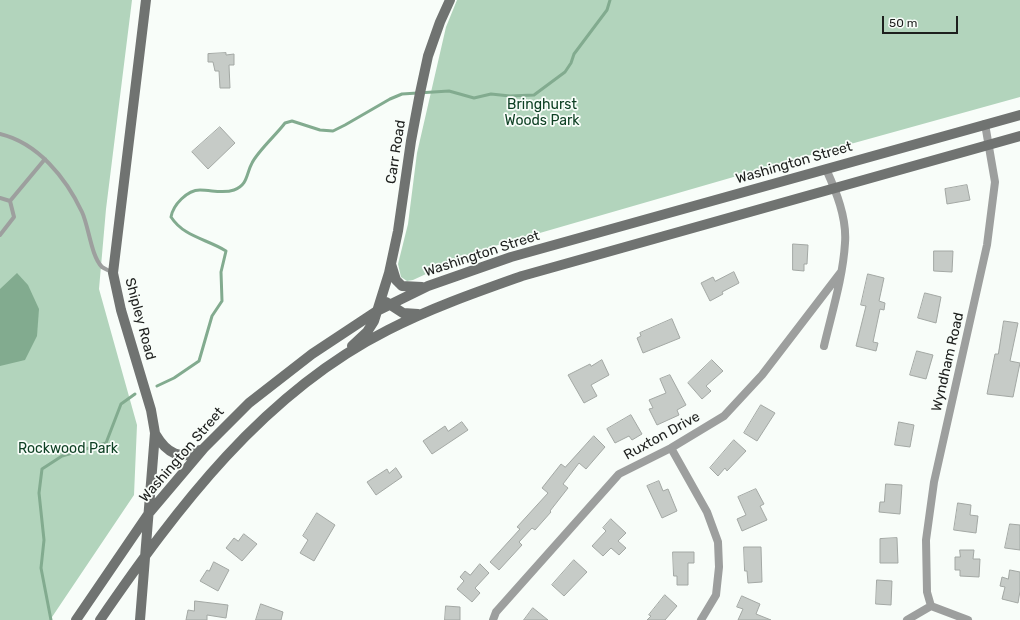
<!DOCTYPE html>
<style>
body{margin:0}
#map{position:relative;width:1020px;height:620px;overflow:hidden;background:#f8fdf9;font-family:Rubik,sans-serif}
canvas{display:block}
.scale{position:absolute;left:882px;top:16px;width:76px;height:18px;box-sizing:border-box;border:2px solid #1d1f1d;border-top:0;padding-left:5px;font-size:12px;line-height:14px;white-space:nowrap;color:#1d1f1d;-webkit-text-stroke:3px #f8fdf9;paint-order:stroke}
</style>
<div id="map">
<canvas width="1020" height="620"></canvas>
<div class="scale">50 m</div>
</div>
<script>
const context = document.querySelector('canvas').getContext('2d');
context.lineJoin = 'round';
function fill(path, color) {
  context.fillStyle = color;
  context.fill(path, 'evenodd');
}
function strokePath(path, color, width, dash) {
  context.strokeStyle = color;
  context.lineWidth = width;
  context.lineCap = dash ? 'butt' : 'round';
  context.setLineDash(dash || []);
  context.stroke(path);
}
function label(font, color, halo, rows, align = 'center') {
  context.font = font + ' Rubik,sans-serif';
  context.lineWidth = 3.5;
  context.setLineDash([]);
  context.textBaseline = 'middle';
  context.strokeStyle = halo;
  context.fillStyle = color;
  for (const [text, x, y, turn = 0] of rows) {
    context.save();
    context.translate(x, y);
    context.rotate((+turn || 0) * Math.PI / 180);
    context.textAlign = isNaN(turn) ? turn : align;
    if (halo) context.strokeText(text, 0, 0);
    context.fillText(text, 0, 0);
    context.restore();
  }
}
const green = new Path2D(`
 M0 0H132L106 209 99 289 137 425 134 495 50 620H0Z
 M457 0H1020V97L782 163 474 252 413 280 407 281 401 277 398 264 408 224 417 153 446 27Z`);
const water = new Path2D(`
 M17 273 28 285 39 309 37 336 25 360 0 366V289Z`);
const stream = new Path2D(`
 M157 386 174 378 199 361 212 316 222 301 221 272 226 251C207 239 184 237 171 217 173 205 187 190 200 190 212 190 223 194 234 190 248 185 246 174 252 163 258 151 276 135 285 123L292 121 320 130 333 131 345 125 390 99 402 94 449 91 474 98 491 94 510 96 534 95 565 72 571 63 574 54 607 10 610 0
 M51 620 41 568 44 540 39 493 42 469 62 456 106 443 121 404 135 394`);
const building = new Path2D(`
 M226 53V55L234 54V65H229L230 88H220L219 71H215L213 62H208V54Z
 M220 127 235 143 208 169 192 152Z
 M967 185 970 200 947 204 945 189Z
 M793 244 808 245 807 264H804V271L793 270Z
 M934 251H953L952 272 934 271Z
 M734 272 739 283 722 292 723 294 710 301 701 283 713 277 715 281Z
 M868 274 884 278 879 301 885 303 884 310 880 309 873 342 878 343 876 351 856 346 866 306 861 305Z
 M925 293 941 297 936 323 918 318Z
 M672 319 680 338 643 353 637 338 641 336 640 333Z
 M1004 321 1018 323 1010 361 1020 363 1013 397 987 394 995 354H998Z
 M917 351 933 355 926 379 910 375Z
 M602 360 609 375 591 385 597 396 584 403 568 375 590 364 591 366Z
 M712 360 723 371 706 386 711 391 702 399 688 383Z
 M670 375 686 405 677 410 679 415 657 425 649 409 653 408 649 400 666 393 660 379Z
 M761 405 775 413 757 441 744 433Z
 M631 415 642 434 632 440 629 436 615 443 607 429Z
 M462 422 468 430 432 454 423 441 445 426 448 431Z
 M899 422 914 425 910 447 895 445Z
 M594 436 605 447 586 469 579 463 563 484 568 488 550 511 551 512 535 530 532 528 519 542 522 545 499 570 490 562 520 529 517 527 548 493 542 488 561 464 565 467Z
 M734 440 746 451 727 471 725 468 718 476 710 468Z
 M396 468 402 477 376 495 367 482 387 469 389 473Z
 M659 481 663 491 668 489 677 511 662 518 647 486Z
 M886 484 902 485 900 514 879 512 880 502H884Z
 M756 489 764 504 760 506 767 520 742 531 737 519 746 515 738 497Z
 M958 503 971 505 970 515 978 516 976 533 954 530Z
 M317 513 335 525 314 561 300 553 308 540 303 536Z
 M611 519 626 533 618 541 626 548 619 555 611 548 603 556 592 546 606 531 603 528Z
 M1010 524 1020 525V550L1005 548Z
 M244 534 257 544 242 561 226 548 234 538 238 541Z
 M897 538 898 563H880V539Z
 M744 547H761L762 582 748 583 747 571H745Z
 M960 550H974L973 559H980L979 577 960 576V570H955V557H960Z
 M673 552H694V563H688V585H677V576H674Z
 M574 560 587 572 564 596 552 585Z
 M214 562 229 570 218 591 200 581 207 570 209 571Z
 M480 564 489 573 475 588 480 593 472 602 457 589 464 581 460 577 465 571 470 575Z
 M1010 570 1020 572V591L1018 603 1002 599 1005 587 1000 586 1002 577 1008 579Z
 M877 580 892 581 891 605 876 604Z
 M665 595 677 606 665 620H647L651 616 649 615Z
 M742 596 760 604 756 614 771 620H738L743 609 737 607Z
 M195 601 228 605 226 618 207 615V620H186L188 610 194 611Z
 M261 604 283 612 281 620H256Z
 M446 606 460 607V620H445Z
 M533 608 548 620H524Z`);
const lane = new Path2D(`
 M0 134C38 143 66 178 82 212 89 227 91 256 102 267 105 269 110 271 113 273
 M0 198 10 201
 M0 235 14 217 10 201 45 159`);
const street = new Path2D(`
 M824 346C832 312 843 277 845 243 847 218 836 191 826 169
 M671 448 707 512 718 542 719 567 716 595 701 620
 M931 606 927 592 926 540 934 482 987 245 995 182 985 124
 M493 620 496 612 619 474 671 448 724 416 762 375 841 272
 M907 620 931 606 968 620`);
const secondary = new Path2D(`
 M391 264 396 280 402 286 422 287
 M386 302 403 313 418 314
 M352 346 367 332 374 321 389 273 398 231 411 141 420 93 428 56 440 22 450 0
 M156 435C166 452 181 462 200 450
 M76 620 149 513 204 448 249 403 312 354 377 311 428 286 511 257 1020 115
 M100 620C177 508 263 393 388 330 431 308 477 292 522 276L1020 136
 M140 620 155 433 151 410 121 310 113 273 146 0`);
const parkNames = [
 ["Bringhurst",542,105],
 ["Woods Park",542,121],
 ["Rockwood Park",68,449]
];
const streetNames = [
 ["Carr Road",396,152,-81],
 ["Washington Street",794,163,-16],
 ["Washington Street",482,254,-18],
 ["Shipley Road",140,319,75],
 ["Wyndham Road",948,362,-77],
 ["Ruxton Drive",662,436,-29],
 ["Washington Street",182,455,-49]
];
fill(green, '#b2d4bc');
fill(water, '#82ab8f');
strokePath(stream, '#82ab8f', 3);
fill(building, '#c6cbc7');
strokePath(building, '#a3a8a4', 1);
strokePath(lane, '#9d9f9e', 4);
strokePath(street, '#9d9f9e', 8);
strokePath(secondary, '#707371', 10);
label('14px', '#0e4024', '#f8fdf9', parkNames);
label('14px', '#1d1f1d', '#f8fdf9', streetNames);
</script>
